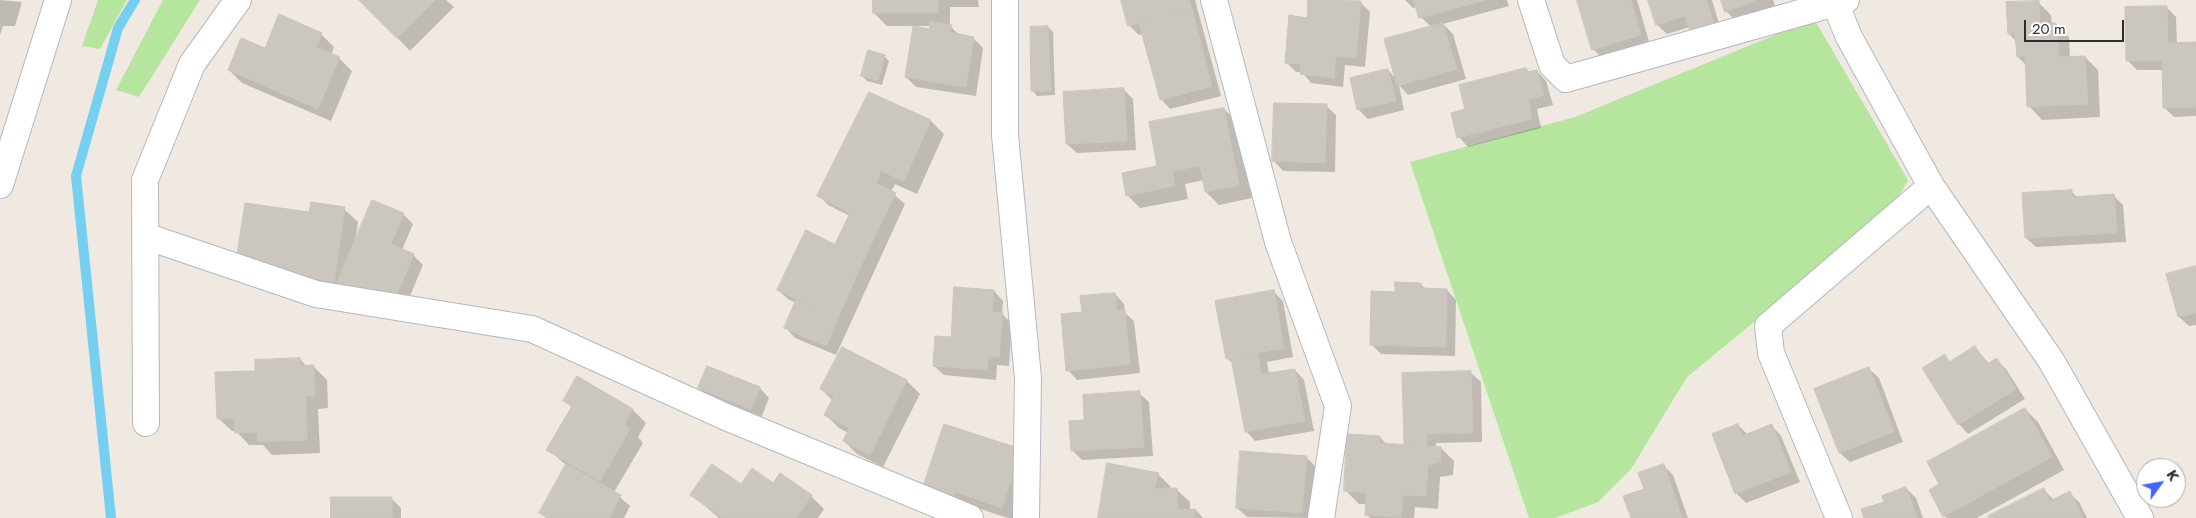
<!DOCTYPE html>
<style>
body{margin:0}
#map{position:relative;width:2196px;height:518px;overflow:hidden;background:#efe9e1;font-family:Jost,sans-serif}
canvas{display:block}
.north{position:absolute;left:2136px;top:458px;width:50px;height:50px;box-sizing:border-box;background:#fff;border:1px solid #ababab;border-radius:50%;rotate:58deg;font-size:14px;font-weight:700;line-height:20px;text-align:center;color:#2e2e2e}
.north::after{content:'';display:block;margin:auto;width:18px;height:22px;background:#4264fb;clip-path:polygon(50% 0,100% 100%,50% 72%,0 100%)}
.scale{position:absolute;left:2024px;top:20px;width:100px;height:22px;box-sizing:border-box;border:2px solid #2e2e2e;border-top:0;padding-left:6px;font-size:15px;line-height:18px;white-space:nowrap;color:#2e2e2e;-webkit-text-stroke:4px #fff;paint-order:stroke}
</style>
<div id="map">
<canvas width="2196" height="518"></canvas>
<div class="north">K</div>
<div class="scale">20 m</div>
</div>
<script>
const context = document.querySelector('canvas').getContext('2d');
context.lineJoin = 'round';
function fill(path, color) {
  context.fillStyle = color;
  context.fill(path, 'evenodd');
}
function strokePath(path, color, width, dash) {
  context.strokeStyle = color;
  context.lineWidth = width;
  context.lineCap = dash ? 'butt' : 'round';
  context.setLineDash(dash || []);
  context.stroke(path);
}
const green = new Path2D(`
 M98 0H127L100 49 82 46Z
 M163 0H200L139 97 116 90Z
 M1814 19 1908 180 1891 210 1687 377 1631 469 1598 502 1555 518H1529L1410 162 1575 117Z`);
const shadow = new Path2D(`
 M0 0 22 2 15 26H3L0 35Z
 M361 0H446L454 7 410 51Z
 M874 0H978L979 7H950V26L960 36 973 38 983 48 976 96 916 87 906 77 931 26H887L874 13Z
 M1123 0H1195L1221 96 1170 109 1161 99 1143 34 1139 35 1129 25Z
 M1310 0 1360 2 1370 12 1365 67 1345 65 1343 87 1311 83 1302 72H1296L1286 62 1308 19Z
 M1405 0H1507L1509 6 1443 24 1453 34 1466 79 1408 95 1399 85 1404 110 1368 119 1358 109 1388 70 1397 80 1431 27 1421 17 1418 7 1413 8Z
 M1578 0H1637L1650 45 1603 59 1593 49Z
 M1649 0H1712L1722 33 1690 27 1667 34 1657 25Z
 M1722 0H1773L1775 6 1736 21 1726 11Z
 M2038 2 2051 15 2052 24H2056L2069 37 2070 58 2085 57 2098 70 2100 117 2042 120 2029 106 2026 65 2018 57 2017 42 2009 34Z
 M2166 7 2176 17 2177 44H2196V116L2174 117 2164 107V70H2137L2128 61Z
 M1048 27 1053 32 1055 95 1037 96 1033 91Z
 M321 34 334 47 331 55 339 58 352 71 331 121 242 83 229 70 265 50Z
 M884 56 889 61 882 85 867 81 862 76Z
 M1526 69 1530 73 1537 71 1546 81 1553 105 1537 109 1541 128 1468 147 1459 137 1467 110Z
 M1124 90 1133 99 1136 150 1077 153 1067 144Z
 M1326 106 1336 115 1335 172 1283 171 1274 161Z
 M1224 109 1237 122 1252 198 1219 205 1206 192 1204 180 1185 184 1188 199 1140 208 1127 195Z
 M931 121 944 134 917 194 895 184 891 192 905 204 836 355 795 338 786 328 796 303 788 299 778 290 835 245 850 216 828 205 819 195Z
 M2071 191 2078 198 2114 196 2123 205 2126 242 2036 247 2026 238Z
 M344 209 358 222 355 242 403 214 413 224 402 250 413 255 423 265 402 315 251 273 310 214Z
 M2196 267V325L2189 326 2179 317Z
 M1420 284 1426 289 1447 290 1456 300 1455 356 1381 354 1371 344 1397 293Z
 M994 291 1003 301 1002 314 1012 324 1009 366 997 365 996 380 944 375 934 366 952 338Z
 M1273 291 1283 301 1293 357 1267 362 1269 374 1295 370 1304 380 1314 431 1255 441 1246 431 1234 365 1227 358Z
 M1115 294 1124 304 1125 313 1134 321 1140 373 1077 380 1068 370 1083 313Z
 M1975 347 1989 364 1997 360 2006 369 2025 399 1968 434 1959 424 1944 356 1951 362Z
 M842 348 907 381 920 394 883 467 857 454 844 441 848 433 839 428 826 415 833 401 821 389Z
 M300 359 307 367H314L327 380 328 408 318 409 320 453 272 455 263 445H249L236 431H232L218 418 256 373Z
 M1869 369 1879 378 1903 442 1850 462 1840 453 1816 389Z
 M1471 373 1481 382 1482 442 1436 443V447L1441 448 1454 461 1453 475 1440 477 1438 509 1415 507 1414 518H1370L1366 514 1367 504H1359L1346 491 1380 437 1387 445 1407 446 1405 444Z
 M578 378 633 410 646 423 638 437 643 443 614 492 630 506 624 518H546L541 513 567 466 548 449 572 408 565 400Z
 M699 388H760L769 398 761 418 709 397Z
 M1139 393 1149 402 1153 456 1082 460 1072 450 1085 421Z
 M2025 409 2038 422 2064 470 1977 518H1947L1944 516 1941 485Z
 M1738 425 1748 435 1772 426 1781 436 1800 482 1746 503 1736 493Z
 M1020 450 1015 518H1008L968 505 936 503Z
 M1306 457 1316 467 1312 518 1247 517 1237 508Z
 M1663 465 1673 475 1688 518H1632L1645 489Z
 M1158 474 1171 487 1170 489H1176L1190 502V511L1196 510 1203 518H1099Z
 M773 485 811 496 824 509 818 518H719L692 495 741 486Z
 M1906 488 1916 498 1923 518H1866Z
 M2044 490 2054 500 2069 493 2079 502 2087 518H1990Z
 M391 498 401 508V518H332Z`);
const stream = new Path2D(`
 M111 518 76 176 118 28 135 0`);
const building = new Path2D(`
 M359 0H435L397 38Z
 M873 0H938V13H873Z
 M1121 0H1189L1192 9 1128 26Z
 M1308 0 1361 1 1356 58 1336 56 1334 78 1300 74 1301 64 1285 63 1289 15 1307 18Z
 M1414 0H1486L1419 18Z
 M1577 0H1631L1641 35 1592 50Z
 M1648 0H1706L1714 24 1690 31 1685 16 1656 25Z
 M1721 0H1756L1725 12Z
 M2039 1 2040 24 2056 23 2059 57 2085 56 2088 104 2027 107 2025 56 2017 57 2015 34H2008L2006 2Z
 M2167 6 2168 43 2196 42V107L2163 108 2162 61H2126L2125 7Z
 M1192 9 1212 86 1160 100 1139 23Z
 M279 14 322 33 316 47 340 57 318 109 228 70 241 38 265 48Z
 M930 21 952 25 950 32 974 37 966 87 905 77 913 26 929 29Z
 M1443 23 1457 69 1397 86 1384 39Z
 M1048 26 1051 91H1031L1030 27Z
 M868 50 885 55 878 81 861 76Z
 M1526 68 1528 72 1537 70 1544 95 1528 100 1532 119 1457 138 1451 113 1465 109 1459 85Z
 M1388 69 1396 101 1357 110 1350 78Z
 M1124 88 1127 141 1066 144 1063 92Z
 M869 92 931 120 904 181 881 171 876 183 834 162Z
 M1274 103 1327 104 1325 163 1272 161Z
 M1224 108 1239 185 1205 192 1200 166 1172 171 1175 186 1126 196 1122 173 1157 166 1149 122Z
 M834 162 896 193 864 259 835 244 850 213 817 196Z
 M2072 190V197L2114 194 2117 233 2025 238 2022 193Z
 M372 200 404 213 391 244 414 254 392 306 337 283Z
 M311 202 345 207 334 283 280 275 281 267 236 261 245 203 309 212Z
 M806 230 864 259 838 318 777 290Z
 M2196 266V313L2178 317 2166 274Z
 M1395 282 1421 283V288L1447 289 1446 347 1370 345 1371 291 1395 292Z
 M954 287 994 290 992 312 1003 313 999 357 988 356 987 370 933 366 935 336 951 337Z
 M1274 290 1284 348 1226 359 1215 301Z
 M1115 293 1117 311 1125 310 1130 364 1066 371 1061 314 1082 312 1080 296Z
 M796 300 838 318 826 346 784 328Z
 M1975 346 1987 364 1997 358 2016 389 1958 425 1922 368 1945 354 1949 362Z
 M842 347 907 380 870 455 843 441 849 428 824 415 834 396 820 389Z
 M1258 353 1261 374 1295 369 1305 421 1245 432 1231 358Z
 M300 358V366L314 365 315 396H306L307 440 258 442 257 432 235 433 234 418 217 419 215 372 255 371V360Z
 M707 366 760 387 751 409 698 388Z
 M1869 367 1894 432 1839 453 1814 389Z
 M1471 371 1473 433 1427 434V446L1404 444 1402 373Z
 M577 376 633 409 624 425 630 429 600 481 546 450 572 406 563 401Z
 M1140 391 1144 447 1071 451 1069 421 1084 420 1083 395Z
 M2025 408 2052 457 1943 517 1929 490 1939 484 1927 462Z
 M944 424 1021 449 1002 508 955 492 952 500 922 490Z
 M1738 424 1742 436 1772 424 1791 472 1735 494 1712 434Z
 M1347 434 1380 436V443L1441 447 1440 462 1428 465 1426 496 1403 495 1401 517 1365 515 1366 493 1344 491Z
 M1240 451 1307 456 1302 513 1236 508Z
 M1107 463 1159 473 1154 489 1177 488 1178 510 1196 509 1193 518H1098Z
 M566 464 621 495 609 518H548L539 513Z
 M712 464 741 484 752 468 773 483 780 473 812 495 796 518H723L690 495Z
 M1664 464 1682 518H1631L1623 496 1644 489 1638 473Z
 M1906 487 1917 518H1864L1861 509 1884 502 1882 496Z
 M2044 488 2050 501 2070 491 2083 518H1989L1988 516Z
 M331 497H392V518H331Z`);
const street = new Path2D(`
 M1005 0V135L1028 378 1026 518
 M1214 0 1278 242 1338 406 1321 518
 M1531 0 1552 65 1566 79 1846 0
 M1834 0 1849 37 1931 186 2052 362 2140 518
 M0 185 58 0
 M145 236 316 294 532 329 726 417 970 518
 M146 423 145 180 192 64 238 0
 M1839 518 1771 353 1768 326 1931 186`);
fill(green, '#b6e59e');
fill(shadow, '#0003');
strokePath(stream, '#75cff0', 10);
fill(building, '#cbc7bf');
strokePath(building, '#cbc5ba', 1);
strokePath(street, '#b4b7c1', 28);
strokePath(street, '#fff', 26);
</script>
